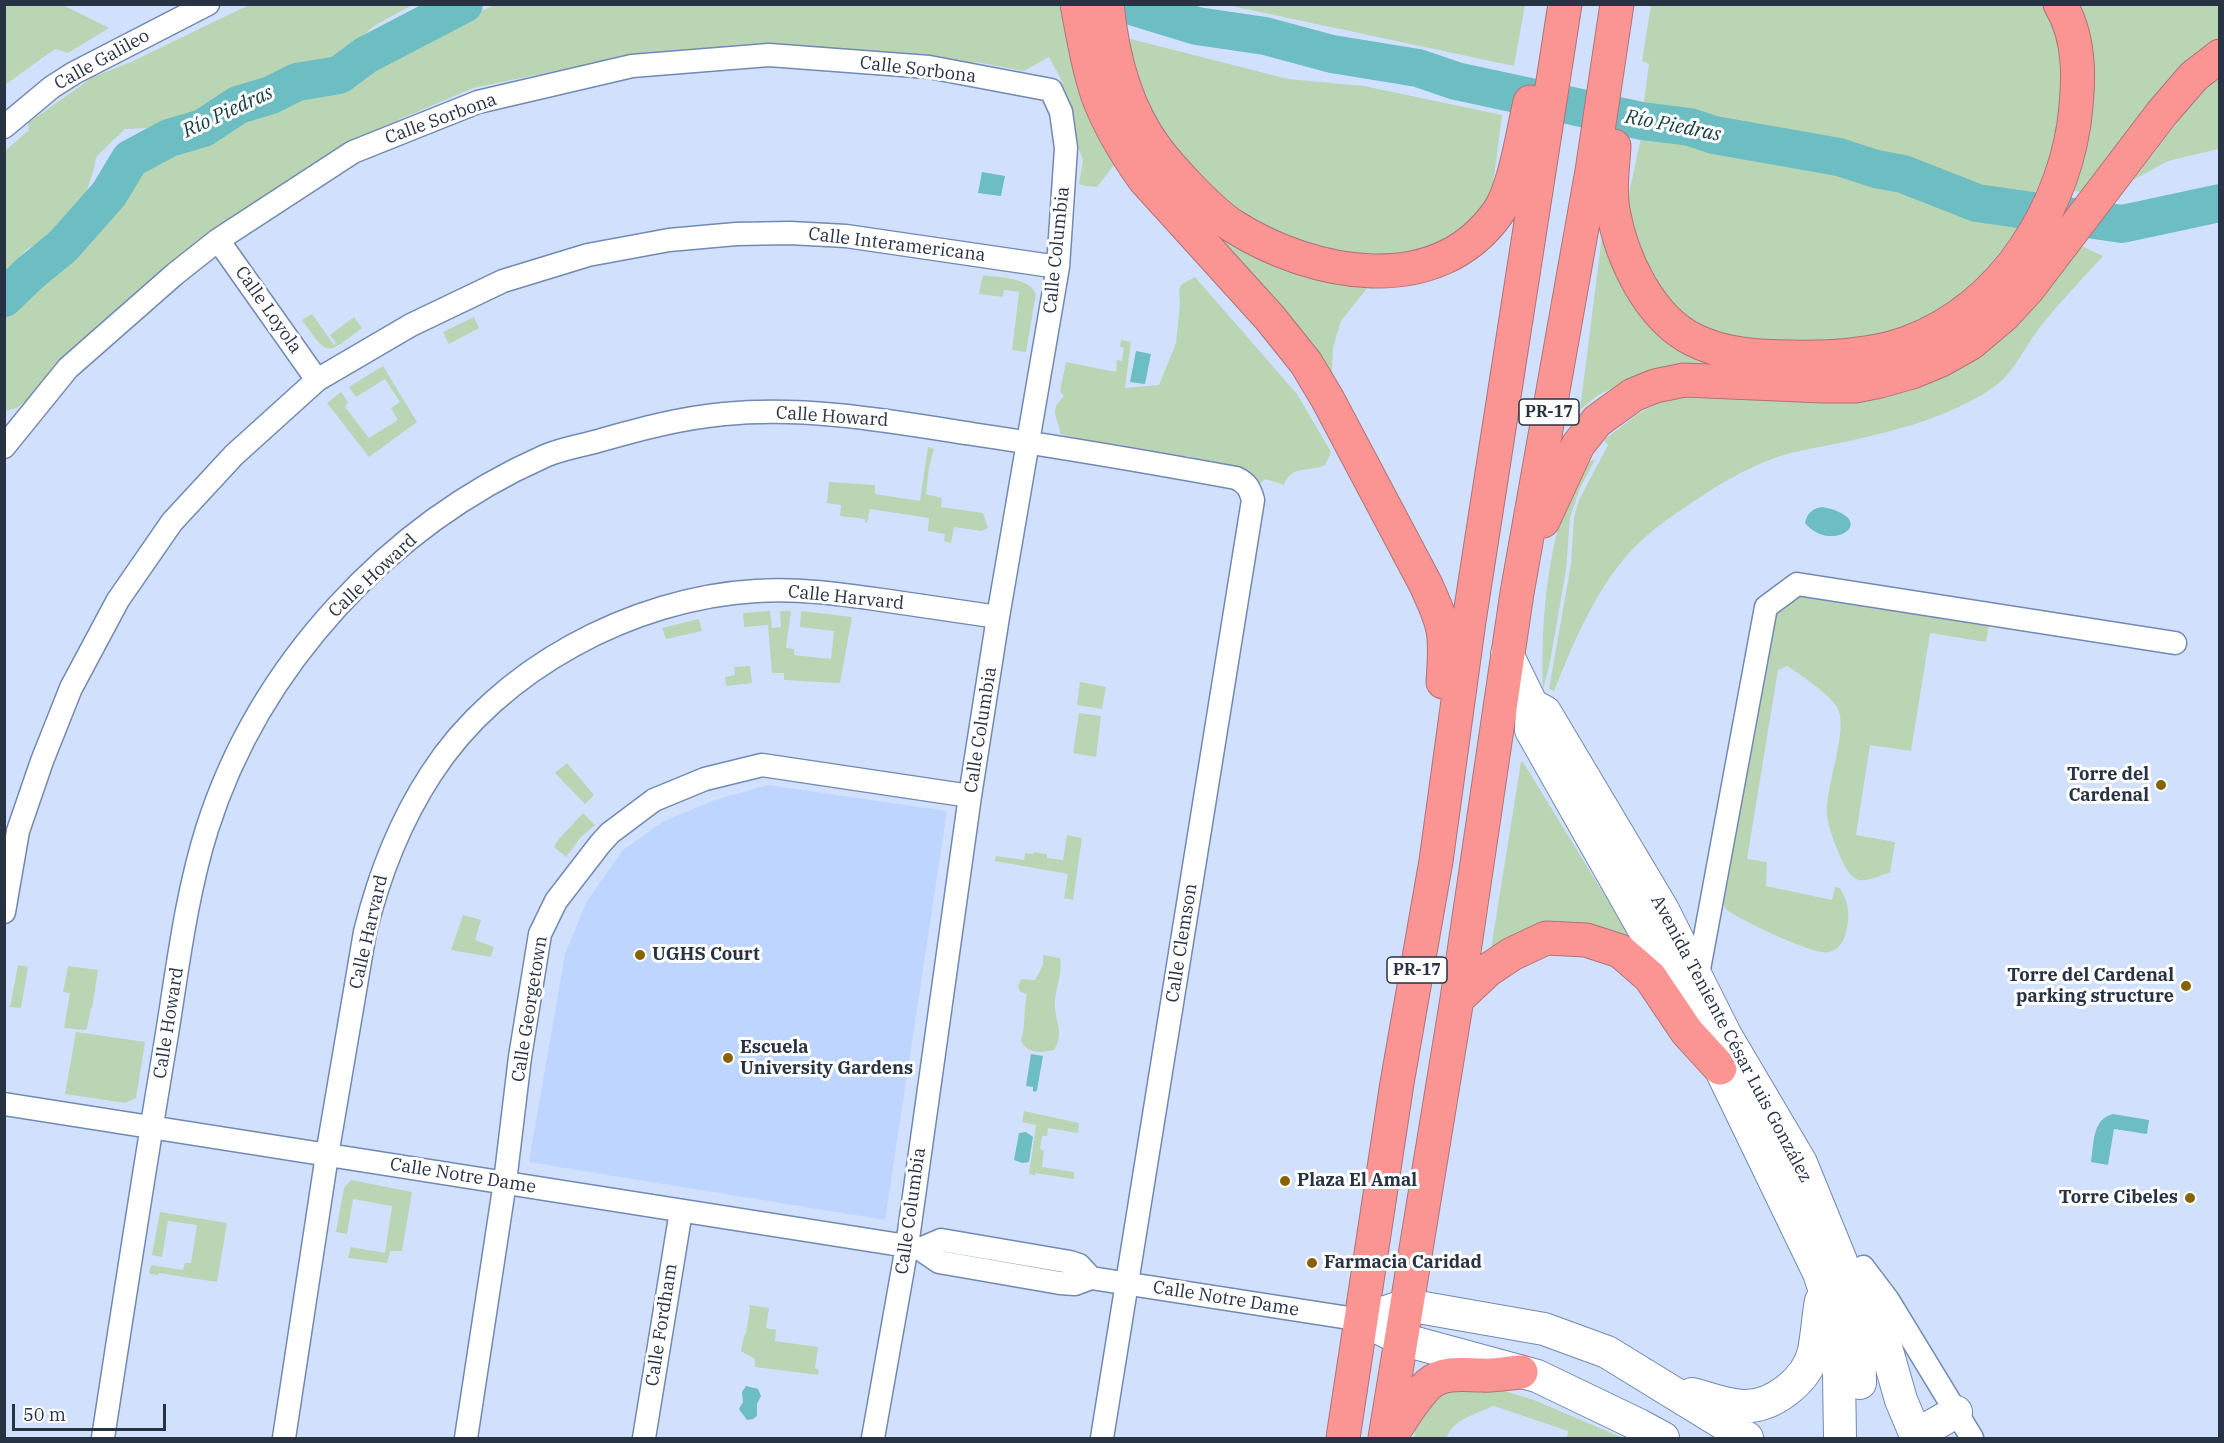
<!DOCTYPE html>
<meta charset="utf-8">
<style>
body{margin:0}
#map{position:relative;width:2224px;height:1443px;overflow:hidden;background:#d1e1fd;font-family:"IBM Plex Serif",serif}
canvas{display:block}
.frame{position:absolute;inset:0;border:6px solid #273243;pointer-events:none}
.scale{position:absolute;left:12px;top:1404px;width:154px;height:27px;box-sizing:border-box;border:3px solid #273243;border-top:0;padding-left:8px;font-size:18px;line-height:21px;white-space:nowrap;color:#273243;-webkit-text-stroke:4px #fff;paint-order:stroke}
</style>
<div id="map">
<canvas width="2224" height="1443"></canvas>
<div class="frame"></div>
<div class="scale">50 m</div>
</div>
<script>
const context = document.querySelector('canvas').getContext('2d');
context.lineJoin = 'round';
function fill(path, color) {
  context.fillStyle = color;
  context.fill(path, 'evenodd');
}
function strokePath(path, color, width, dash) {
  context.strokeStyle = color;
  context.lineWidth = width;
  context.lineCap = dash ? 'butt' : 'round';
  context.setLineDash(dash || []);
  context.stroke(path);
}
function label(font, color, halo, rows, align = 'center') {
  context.font = font + ' "IBM Plex Serif",serif';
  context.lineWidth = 6;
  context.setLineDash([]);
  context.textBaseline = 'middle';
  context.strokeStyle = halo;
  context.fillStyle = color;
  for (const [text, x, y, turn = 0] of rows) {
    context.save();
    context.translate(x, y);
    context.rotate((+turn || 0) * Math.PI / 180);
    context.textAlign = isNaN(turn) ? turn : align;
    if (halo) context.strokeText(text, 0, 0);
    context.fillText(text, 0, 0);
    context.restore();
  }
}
const built = new Path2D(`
 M768 785 947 811 885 1220 529 1162 565 954 587 901 623 850 664 821 715 800Z`);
const green = new Path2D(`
 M5 4 63 5 109 28 68 53 55 49 5 85Z
 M251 4 412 5 374 26 354 43 355 53 343 63 328 68 295 66 239 91 181 123 151 128 125 129 96 157C94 177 75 225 59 236 48 243 34 242 25 251 15 260 20 268 5 275V151L29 130 28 123 93 77 131 62Z
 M495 5H1066L1115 164 1097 187 1086 186 1079 184 1083 160 1074 136 1071 110 1060 77 1049 57 1024 71 976 62 967 65 911 57 707 69 692 74 655 57 555 71 473 88 398 120 390 143 367 140 51 380 17 408 5 411V306L75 249 80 235 87 225 105 219 118 207 139 176 170 146 188 142 201 136 235 118 240 110C273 114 277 103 305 92 317 88 330 85 342 82V69L358 58 374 62 390 57 423 43 446 32 458 21Z
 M1227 5 1525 4V5L1514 66Z
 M1651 5H2046L2061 35 2067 90 2050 162 2031 201C1984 214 1925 173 1878 163 1837 153 1795 146 1753 138 1717 131 1682 121 1646 117L1644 101 1649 64 1642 61Z
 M2070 5H2219V45L2084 192 2072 191Z
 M1127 38 1288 79 1364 86 1502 115 1491 200 1463 231 1433 251 1369 265 1274 238 1194 177 1141 99Z
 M2219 76V149L2168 161 2133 180 2205 86Z
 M1643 129 1766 152 1796 154 1851 165 1875 173 1898 177 1959 203 2019 216 2024 222 1978 279 1944 310 1860 346 1728 342 1681 320 1655 292 1626 207Z
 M1187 209 1368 287 1341 321 1333 347 1332 371 1330 372Z
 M1603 228 1700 358 1961 336 1645 373 1598 395 1580 410Z
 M2079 245 2103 256C2082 279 2060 302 2040 327 2028 342 2014 371 2000 382 1951 422 1865 438 1804 450 1768 457 1735 474 1705 494 1679 511 1651 529 1630 552 1594 592 1574 642 1554 691L1549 689 1571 564 1574 518 1579 500 1608 445 1604 440 1639 413 1668 399 1691 393 1813 398Z
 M983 275C1000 278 1029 277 1036 294L1026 352 1012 350 1019 292 1004 290 1003 297 979 294Z
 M1195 277 1297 394 1331 452 1325 465C1307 473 1292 464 1284 485L1265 479 1259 485 1198 462C1191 455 1185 454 1176 458L1088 443 1076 438 1060 434C1061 424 1051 415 1057 404 1059 401 1062 399 1064 396L1060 391 1066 362 1116 372 1117 360 1122 361 1124 348 1120 347 1121 340 1131 342 1125 388 1159 385 1176 343 1180 304 1179 289 1182 284Z
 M312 314 334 345 336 343 330 335 354 317 362 328C326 355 329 358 302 320Z
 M474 317 479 328 449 344 443 332Z
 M383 366 417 422 369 457 327 403 341 392 348 402 345 407 369 438 398 420 391 408 400 402 385 379 356 397 349 387Z
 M928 447 934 449 929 467 926 494 942 498 941 507 983 513 988 528 982 531 954 527 951 543 944 541 945 534 928 531 929 518 870 509 867 523H865V519L840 516 841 505 827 503 829 482 875 485V494L920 501Z
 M1595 460 1580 488 1570 518 1566 570 1550 662 1543 690C1541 634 1545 574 1560 521 1566 501 1577 481 1586 462Z
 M1801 592 1990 620 1986 642 1930 633 1911 751 1870 745 1856 835 1895 842 1890 873C1881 874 1869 882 1859 880 1849 877 1844 865 1840 856 1835 844 1829 829 1827 816 1824 789 1850 728 1837 707 1828 693 1801 675 1787 666L1778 670 1747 859 1767 862 1766 886 1832 900 1835 887 1840 888C1848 902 1850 912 1847 928 1845 939 1841 949 1829 952 1815 956 1740 920 1727 910 1724 907 1723 903 1721 898L1772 619 1781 608Z
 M770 611 772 628 781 627 780 611H791L786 648 794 649V655L831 659 834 631 800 627 801 611 852 617 840 683 784 680V673H772L768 625 744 627 743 613Z
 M699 619 702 631 666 639 662 628Z
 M750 666 752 683 726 686 725 677 735 675 734 667Z
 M1080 682 1106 687 1102 709 1077 705Z
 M1079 713 1101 716 1096 757 1073 753Z
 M1521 762H1523L1632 940 1489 961Z
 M567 763 594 795 585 804 555 773Z
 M583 813 595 825 581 837 566 857 554 847 558 840Z
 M1067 835 1082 838 1073 900 1064 898 1068 874 995 861 996 856 1024 860 1025 853 1033 854 1034 852 1047 854V858L1063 860Z
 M463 915 481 920 475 940 494 947 491 957 451 950Z
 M1043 955 1060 958C1063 972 1056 987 1055 1000 1053 1019 1066 1032 1054 1050 1041 1053 1028 1054 1021 1041 1026 1025 1023 1011 1027 994L1020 992 1018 986 1021 979 1035 980 1043 965Z
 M18 965 28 967 21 1008 10 1007Z
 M68 966 98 970 92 1008H91L87 1028 85 1030 64 1028 70 993 63 992Z
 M76 1032 145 1042 136 1098 125 1103 65 1094Z
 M1024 1111 1079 1123 1078 1133 1048 1128 1047 1136H1042L1040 1149 1044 1151 1042 1167 1074 1172V1179L1035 1173V1175L1029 1174 1036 1125 1022 1122Z
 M351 1180 412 1192 402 1251H390L387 1263 348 1258 351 1247 385 1253 392 1206 353 1199 347 1234 336 1232 344 1188Z
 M160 1212 227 1223 217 1282 159 1273 158 1275 149 1274 151 1265 183 1270 185 1263H191L197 1225 168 1221 162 1257 152 1255Z
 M749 1305 769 1308 766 1328 776 1330 775 1341 818 1347 815 1368 819 1370 818 1375 755 1367V1359L741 1351 744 1336 746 1334 750 1309Z
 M1470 1380 1534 1400 1623 1438H1567L1568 1431 1494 1406C1478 1413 1451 1420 1447 1438H1414L1417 1417 1425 1398Z`);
const water = new Path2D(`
 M982 172 1005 176 1001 196 978 193Z
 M1136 351 1151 354 1145 384 1130 382Z
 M1823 507C1883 520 1831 555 1805 523 1807 513 1813 508 1823 507Z
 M1031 1054 1043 1056 1037 1090 1035 1092 1033 1091V1087L1026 1086Z
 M2113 1114 2149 1120 2147 1134 2114 1129 2108 1165 2091 1162C2094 1144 2092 1119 2113 1114Z
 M1026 1132 1033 1137 1029 1162 1022 1163 1014 1160 1019 1133Z
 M746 1386 758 1389 761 1396 757 1404V1416L753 1419 747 1420 739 1409 743 1402 742 1392Z`);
const river = new Path2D(`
 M1125 4 1197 26 1265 36 1332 54 1418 68 1456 81 1642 121 1690 127 1714 135 1839 157 1876 169 1903 174 1977 203 2122 224 2220 203
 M4 298 30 273 63 246 109 194 130 159 169 138 203 128 238 105 271 95 297 82 339 75 366 55 464 4`);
const street = new Path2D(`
 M4 127 52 87 74 73 208 4
 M218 240 317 380
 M4 447 68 368 175 274 218 240 353 152 478 102 632 66 769 55 929 67 1051 90 1061 112 1066 148 1058 267 998 617 970 796 907 1246 873 1438
 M4 912 18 831 42 761 71 688 118 600 172 522 234 455 317 380 411 325 503 281 588 255 669 240 736 234 790 233 846 236 1058 267
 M1695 981 1697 980 1766 607 1797 584 2175 643
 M4 1104 907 1246 920 1249 939 1262 1060 1283 1075 1284 1091 1278 1362 1320
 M920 1249 941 1240 1070 1262 1079 1265 1091 1278
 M1863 1267 1888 1300 1972 1438
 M103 1438C123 1308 143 1177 165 1046 177 974 185 899 207 829 259 665 389 525 545 456 561 449 580 446 598 441 640 429 681 418 724 414 807 406 890 421 972 434 1060 447 1148 462 1236 478 1247 483 1250 489 1253 500L1102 1438
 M284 1438 327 1155 365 932C379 875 399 823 431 774 498 669 633 598 756 591 798 588 840 594 882 600 921 606 959 611 998 617
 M466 1438 505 1182 520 1057 540 934 556 901 600 844 610 833 654 800 705 779 762 765 970 796
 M644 1438 681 1211`);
const secondary = new Path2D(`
 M1507 654 1532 705 1531 730 1678 990 1720 1068 1819 1273 1835 1322 1839 1374 1840 1438
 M1532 705 1545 712 1663 910 1726 1036 1801 1163 1841 1261 1859 1329 1860 1383
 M1868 1284 1901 1400 1917 1438
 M1362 1320 1407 1305 1544 1329 1607 1352 1747 1438
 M1377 1327 1401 1339 1537 1376 1639 1425 1663 1438
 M1692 1394C1708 1398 1725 1405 1742 1406 1772 1408 1807 1381 1814 1351 1817 1335 1818 1317 1821 1301
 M1916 1435 1956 1412`);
const highway = new Path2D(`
 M1077 4C1083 36 1088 66 1098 96 1108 123 1127 155 1144 179L1270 318 1306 363 1327 398 1426 585C1432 599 1440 614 1443 630 1446 647 1444 665 1443 682
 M1107 4C1112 56 1125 107 1156 149 1173 171 1210 211 1233 226 1312 276 1437 301 1499 211 1515 187 1523 132 1530 102
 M1614 146C1613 167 1609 189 1613 210 1621 257 1649 318 1694 340 1724 355 1760 357 1792 357 1824 358 1856 356 1887 349 1989 324 2059 223 2074 124 2079 85 2082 40 2060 4
 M1543 521 1578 445 1597 421 1633 395 1655 386 1684 380 1823 386H1855L1880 381 1912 372 1941 360 1971 343 2004 315 2028 289 2162 113 2194 76 2220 56
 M1457 999 1488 970 1512 954 1546 938 1586 940 1620 951 1650 977 1687 1032 1720 1068
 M1390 1437C1402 1420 1413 1398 1429 1384 1444 1371 1464 1375 1483 1375 1495 1376 1508 1373 1521 1372
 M1343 1438 1397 1083 1436 861 1469 621 1565 4
 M1385 1438 1457 999 1517 593 1592 171 1617 4`);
const markers = [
 [2161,785,6,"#896200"],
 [640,955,6,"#896200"],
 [2186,986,6,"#896200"],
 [728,1058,6,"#896200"],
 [1285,1181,6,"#896200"],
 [2190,1198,6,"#896200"],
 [1312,1263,6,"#896200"]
];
const shields = [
 [1549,412,60],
 [1417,970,60]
];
const shieldNames = [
 ["PR-17",1549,412],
 ["PR-17",1417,970]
];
const streetNames = [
 ["Calle Galileo",102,60,-29],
 ["Calle Sorbona",918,70,7],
 ["Calle Sorbona",441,119,-20],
 ["Calle Interamericana",897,245,7],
 ["Calle Columbia",1057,250,-84],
 ["Calle Loyola",268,310,55],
 ["Calle Howard",832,417,4],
 ["Calle Howard",373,576,-43],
 ["Calle Harvard",846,598,6],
 ["Calle Columbia",981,730,-81],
 ["Calle Harvard",369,932,-77],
 ["Calle Clemson",1182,943,-81],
 ["Calle Georgetown",530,1009,-81],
 ["Calle Howard",169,1023,-81],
 ["Avenida Teniente César Luis González",1731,1039,62],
 ["Calle Notre Dame",463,1176,9],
 ["Calle Columbia",911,1211,-82],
 ["Calle Notre Dame",1226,1299,9],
 ["Calle Fordham",662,1325,-81]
];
const poiNames = [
 ["Torre del",2149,775,"right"],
 ["Cardenal",2149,796,"right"],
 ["UGHS Court",652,955],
 ["Torre del Cardenal",2174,976,"right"],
 ["parking structure",2174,997,"right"],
 ["Escuela",740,1048],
 ["University Gardens",740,1069],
 ["Plaza El Amal",1297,1181],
 ["Torre Cibeles",2178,1198,"right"],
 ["Farmacia Caridad",1324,1263]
];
const waterNames = [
 ["Río Piedras",228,112,-25],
 ["Río Piedras",1673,126,11]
];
fill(built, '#bdd5ff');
fill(green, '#b9d5b4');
fill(water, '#6cbec3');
strokePath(river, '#6cbec3', 38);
strokePath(street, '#7189b3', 25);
strokePath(secondary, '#7189b3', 34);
strokePath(highway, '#b07278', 35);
strokePath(street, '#fff', 22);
strokePath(secondary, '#fff', 32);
strokePath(highway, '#fa9594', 33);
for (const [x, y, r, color] of markers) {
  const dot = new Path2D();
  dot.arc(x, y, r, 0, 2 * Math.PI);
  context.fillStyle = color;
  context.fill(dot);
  strokePath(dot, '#fff', 2);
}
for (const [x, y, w] of shields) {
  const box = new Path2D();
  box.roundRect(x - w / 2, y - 13, w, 26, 4.5);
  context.fillStyle = '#fff';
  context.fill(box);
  strokePath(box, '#273243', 1.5);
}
label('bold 16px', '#273243', null, shieldNames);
label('18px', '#273243', '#fff', streetNames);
label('bold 18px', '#273243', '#fff', poiNames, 'left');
label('italic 20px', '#143c3e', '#fff', waterNames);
</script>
